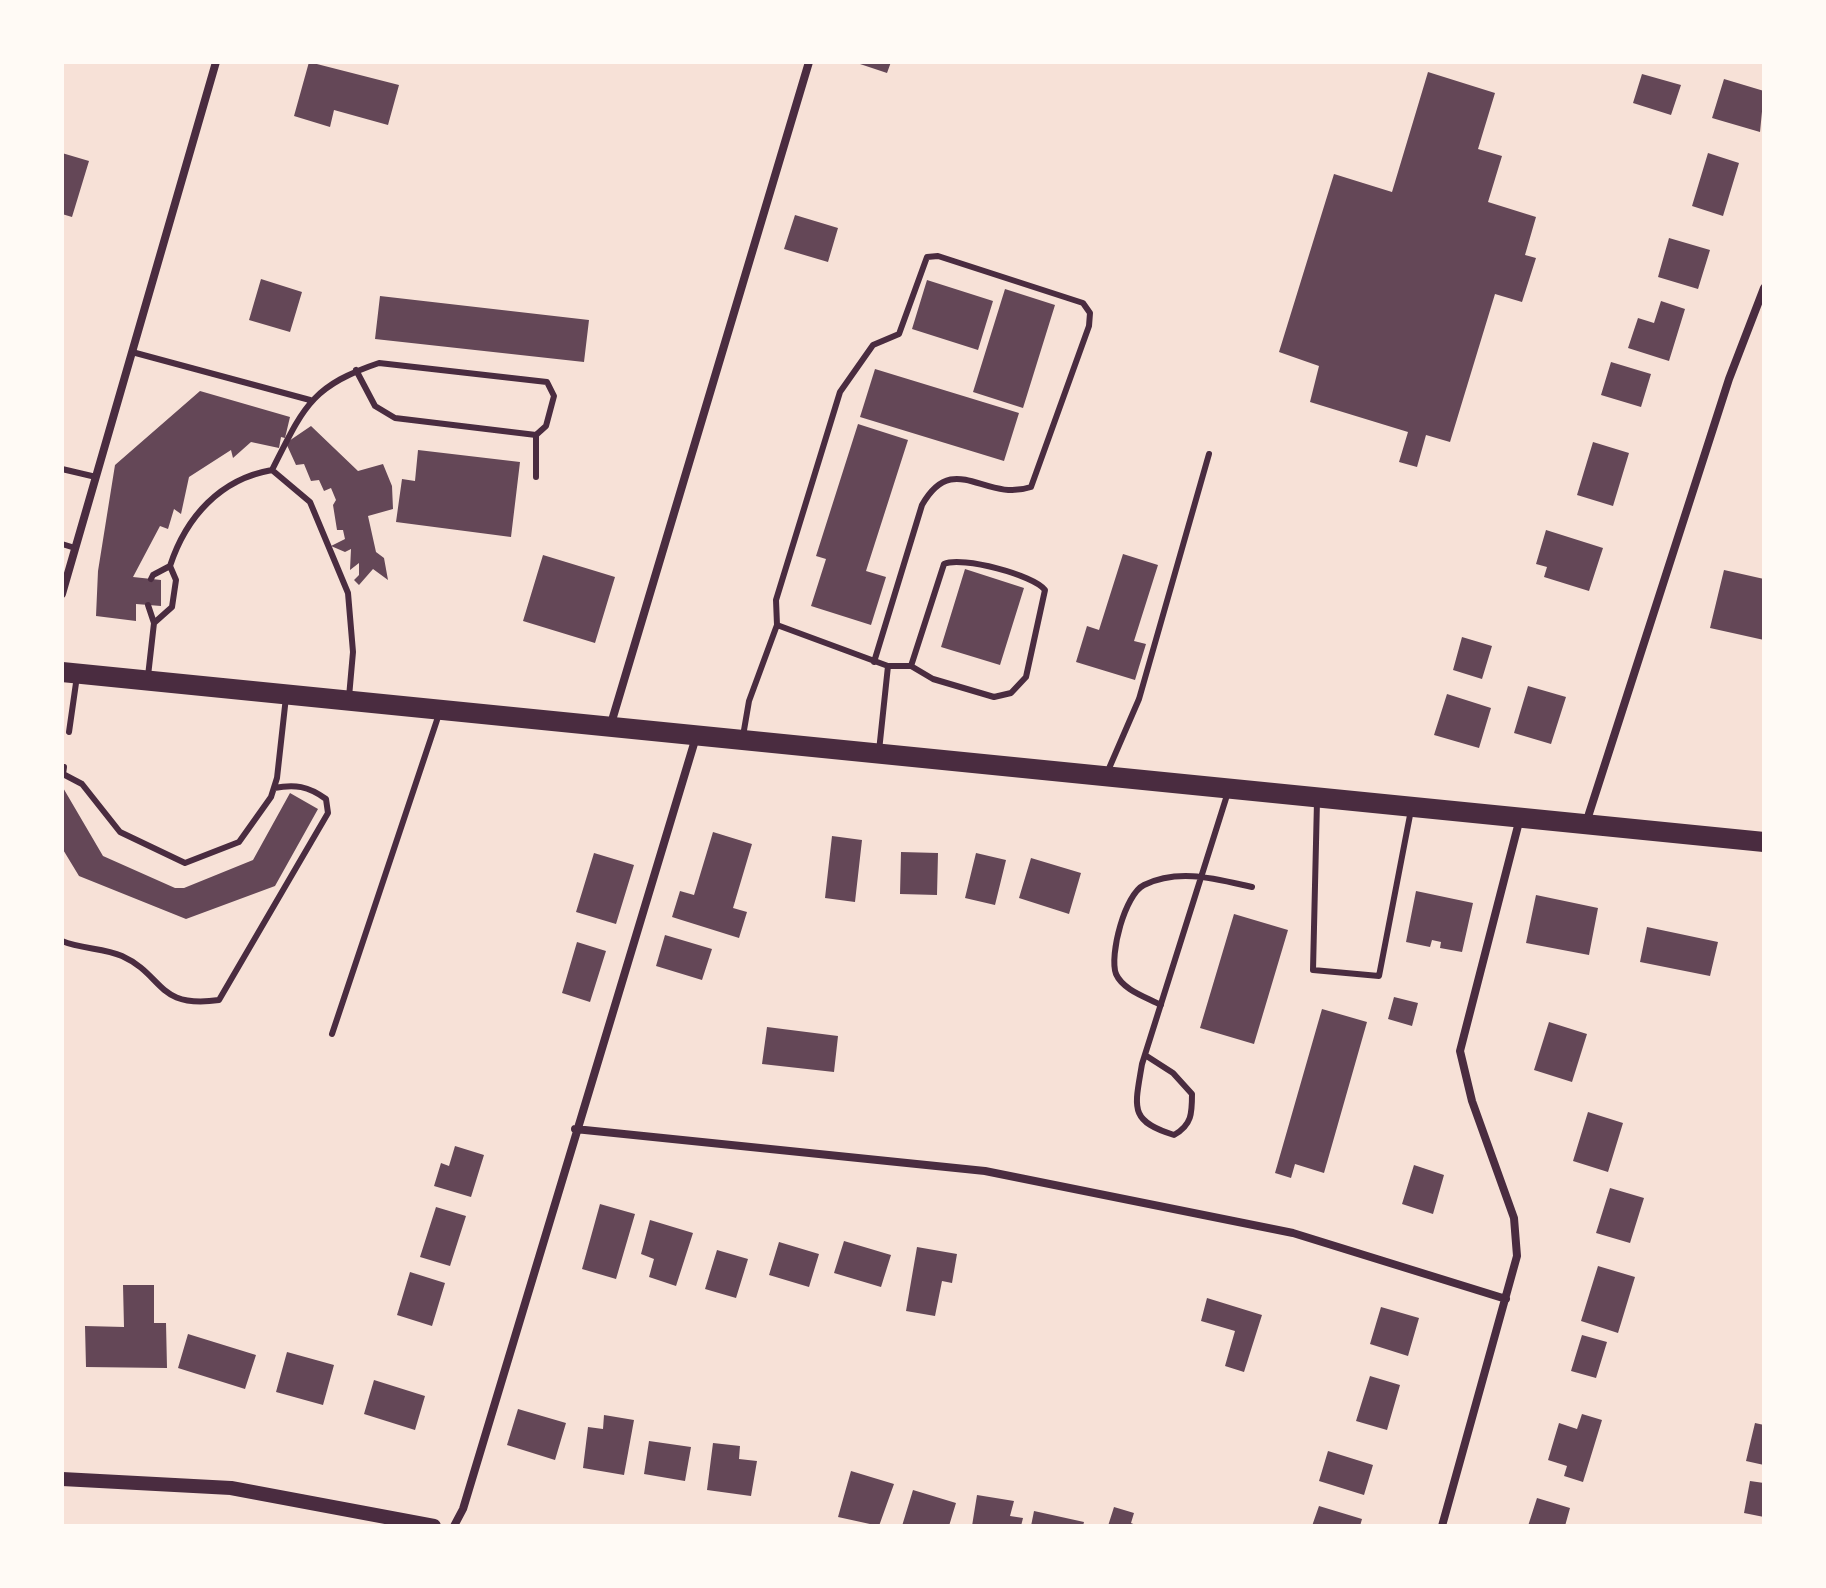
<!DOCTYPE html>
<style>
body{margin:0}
#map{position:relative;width:1826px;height:1588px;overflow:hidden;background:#f7e1d7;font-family:Helvetica,sans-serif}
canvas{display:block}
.frame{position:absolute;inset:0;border:64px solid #fffaf5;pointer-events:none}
</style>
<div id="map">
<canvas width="1826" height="1588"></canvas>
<div class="frame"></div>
</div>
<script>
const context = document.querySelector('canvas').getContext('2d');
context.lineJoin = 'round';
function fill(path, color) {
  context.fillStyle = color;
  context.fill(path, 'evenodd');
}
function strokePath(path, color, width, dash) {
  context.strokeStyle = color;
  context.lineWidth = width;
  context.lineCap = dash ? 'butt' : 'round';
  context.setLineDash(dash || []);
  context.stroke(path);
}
const building = new Path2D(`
 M309 62 399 85 388 125 334 110 330 127 294 116Z
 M854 62H891L887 73Z
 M1428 72 1495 93 1478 149 1502 156 1488 202 1536 217 1525 255 1536 258 1522 302 1495 294 1450 442 1426 435 1417 467 1399 462 1408 432 1310 402 1319 366 1279 352 1334 174 1392 192Z
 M1642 74 1681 85 1671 115 1633 103Z
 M1724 79 1764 91 1760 132 1712 118Z
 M62 153 89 161 72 217 62 214Z
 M1708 153 1739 163 1723 216 1692 206Z
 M795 215 838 228 828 262 784 249Z
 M1669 238 1710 250 1698 289 1658 277Z
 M261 279 302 292 290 332 249 320Z
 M927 280 993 301 978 350 912 329Z
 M1005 289 1055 305 1023 408 973 392Z
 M380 296 589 320 584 362 375 339Z
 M1661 301 1685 309 1669 361 1628 348 1638 318 1654 323Z
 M1611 362 1651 374 1641 407 1601 395Z
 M875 369 1019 413 1004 461 860 417Z
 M200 391 290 417 285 438 281 437 279 448 251 442 233 458 231 450 189 477 181 514 174 509 168 529 160 526 133 577 161 580V606L136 604V621L96 616 98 571 115 465Z
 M858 424 908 440 866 571 886 577 871 625 811 606 826 559 816 556Z
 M311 426 358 471 383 464 392 486 393 509 368 516 376 552 384 558 388 580 373 569 359 585 354 580 359 575V563L350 570 351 549 345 552 331 546 345 539 343 530H337L333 505 336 500 331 488 324 491 319 480 311 481 304 464 296 465 286 443Z
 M1593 442 1629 453 1613 506 1577 495Z
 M418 450 520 462 511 537 396 522 402 479 415 481Z
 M1546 530 1603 548 1589 591 1544 577 1547 567 1536 564Z
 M1123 554 1158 565 1134 641 1146 644 1135 680 1076 662 1087 626 1099 630Z
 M543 555 615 577 595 643 523 621Z
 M965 569 1024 588 1000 665 941 647Z
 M1724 570 1764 579V640L1710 628Z
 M1462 637 1492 646 1482 679 1453 670Z
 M1528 686 1566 697 1551 744 1514 733Z
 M1447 694 1491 708 1479 748 1434 735Z
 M62 786 103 856 175 888H184L253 860 290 793 318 809 275 886 186 919 79 876 62 848Z
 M713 832 752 844 733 908 747 912 739 938 672 917 680 891 694 895Z
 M832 836 862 840 855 902 825 898Z
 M901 852 938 853 937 895 900 894Z
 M594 853 634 865 616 924 576 912Z
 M976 853 1006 860 995 905 965 898Z
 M1031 858 1081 873 1069 914 1019 898Z
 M1416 891 1473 903 1462 952 1440 948 1441 942 1432 940 1430 947 1406 942Z
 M1536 895 1598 908 1589 955 1526 943Z
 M1234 914 1288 930 1254 1044 1200 1028Z
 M1647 927 1718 942 1710 976 1640 962Z
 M665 935 712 949 702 980 656 966Z
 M577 942 606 951 590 1002 562 993Z
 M1394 997 1418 1003 1412 1026 1388 1019Z
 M1322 1009 1367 1022 1324 1173 1295 1164 1291 1178 1275 1173Z
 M1549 1022 1587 1034 1572 1082 1534 1070Z
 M767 1027 838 1036 834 1072 762 1064Z
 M1588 1112 1623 1123 1608 1172 1573 1161Z
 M455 1146 484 1155 471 1197 434 1186 441 1163 449 1166Z
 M1414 1165 1444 1175 1433 1214 1402 1204Z
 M1610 1188 1644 1198 1630 1243 1596 1233Z
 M600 1204 635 1214 616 1279 582 1269Z
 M436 1207 466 1216 450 1266 420 1257Z
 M650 1220 693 1233 676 1286 649 1277 654 1259 641 1254Z
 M844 1241 891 1255 881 1287 834 1273Z
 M779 1242 819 1254 809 1287 769 1275Z
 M917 1247 957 1254 952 1283 942 1281 935 1316 906 1311Z
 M717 1250 748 1259 736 1298 705 1289Z
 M1598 1266 1635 1277 1618 1333 1581 1321Z
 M410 1272 445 1283 432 1326 397 1315Z
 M123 1285H154V1323H166L167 1368 86 1367 85 1326 124 1327Z
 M1207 1298 1262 1315 1244 1372 1225 1366 1235 1331 1201 1321Z
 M1381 1307 1419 1318 1408 1356 1370 1344Z
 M188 1334 256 1355 245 1389 178 1368Z
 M1582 1335 1607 1342 1596 1378 1571 1371Z
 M287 1352 334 1365 323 1405 276 1392Z
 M1370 1376 1400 1385 1387 1430 1356 1421Z
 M374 1380 425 1396 415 1430 364 1414Z
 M518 1409 566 1423 555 1460 507 1445Z
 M1582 1414 1602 1420 1583 1482 1564 1476 1567 1466 1548 1460 1559 1423 1577 1429Z
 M604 1415 634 1420 624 1475 583 1468 588 1427 603 1429Z
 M1755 1423 1764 1425V1465L1746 1461Z
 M649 1441 691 1447 685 1481 644 1474Z
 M713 1443 740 1446 739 1459 757 1461 751 1496 707 1490Z
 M1328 1451 1373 1465 1364 1495 1319 1481Z
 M851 1471 894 1484 879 1526 838 1517Z
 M1750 1481 1764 1483V1517L1744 1513Z
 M913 1490 956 1503 949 1526H902Z
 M977 1495 1014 1501 1010 1516 1023 1518 1021 1526H972Z
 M1537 1498 1570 1508 1565 1526H1528Z
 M1319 1506 1362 1519 1360 1526H1312Z
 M1114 1507 1134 1513 1131 1523 1138 1526H1108Z
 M1034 1511 1084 1522 1083 1526H1031Z`);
const service = new Path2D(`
 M132 352 310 400
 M536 435V477
 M62 469 96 477
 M272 470C303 409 310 386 379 363L547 382 554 396 546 426 536 435 395 418 375 406 356 370
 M62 544 75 548
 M151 579 153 575 170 566C186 517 220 479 272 470L310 502 348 593 353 652 349 697
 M148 605 154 623 148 676
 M154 623 172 607 176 580 170 566
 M874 662 922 505C954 449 984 503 1031 487L1089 326 1090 313 1083 303 938 256 927 257 899 334 873 345 840 392 776 600 777 625 888 666H911L933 679 994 697 1011 693 1026 677 1045 590C1034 575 962 556 944 564L911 666
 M69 732 77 676
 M743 736 749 701 777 625
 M879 751 888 666
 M64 767 63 774 82 784 120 832 185 863 239 842 271 797 277 778 286 697
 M1107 773 1139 699 1209 454
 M1317 801 1313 970 1379 976 1411 810
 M62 941C81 949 104 948 122 956 164 975 156 1009 219 1000L328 813 326 799C308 786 295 784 274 788
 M1161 1005C1146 997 1123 990 1116 974 1109 955 1125 894 1144 885 1179 868 1216 879 1252 887
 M332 1034 439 714
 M1145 1055 1173 1073 1192 1094C1192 1113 1192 1125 1174 1135 1128 1121 1135 1107 1142 1064L1228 792`);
const minor = new Path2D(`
 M62 594 216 62
 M610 727 809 62
 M1586 823 1729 379 1764 288
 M575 1129 985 1171 1293 1233 1506 1299
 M454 1526 463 1509 696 737
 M1442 1526 1517 1256 1514 1218 1472 1101 1460 1051 1520 818`);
const tertiary = new Path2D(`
 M62 1479 231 1488 434 1526`);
const primary = new Path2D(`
 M62 672 1764 842`);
fill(building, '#644757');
strokePath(service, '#4a2c40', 6);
strokePath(minor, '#4a2c40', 8);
strokePath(tertiary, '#4a2c40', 14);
strokePath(primary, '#4a2c40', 20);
</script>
